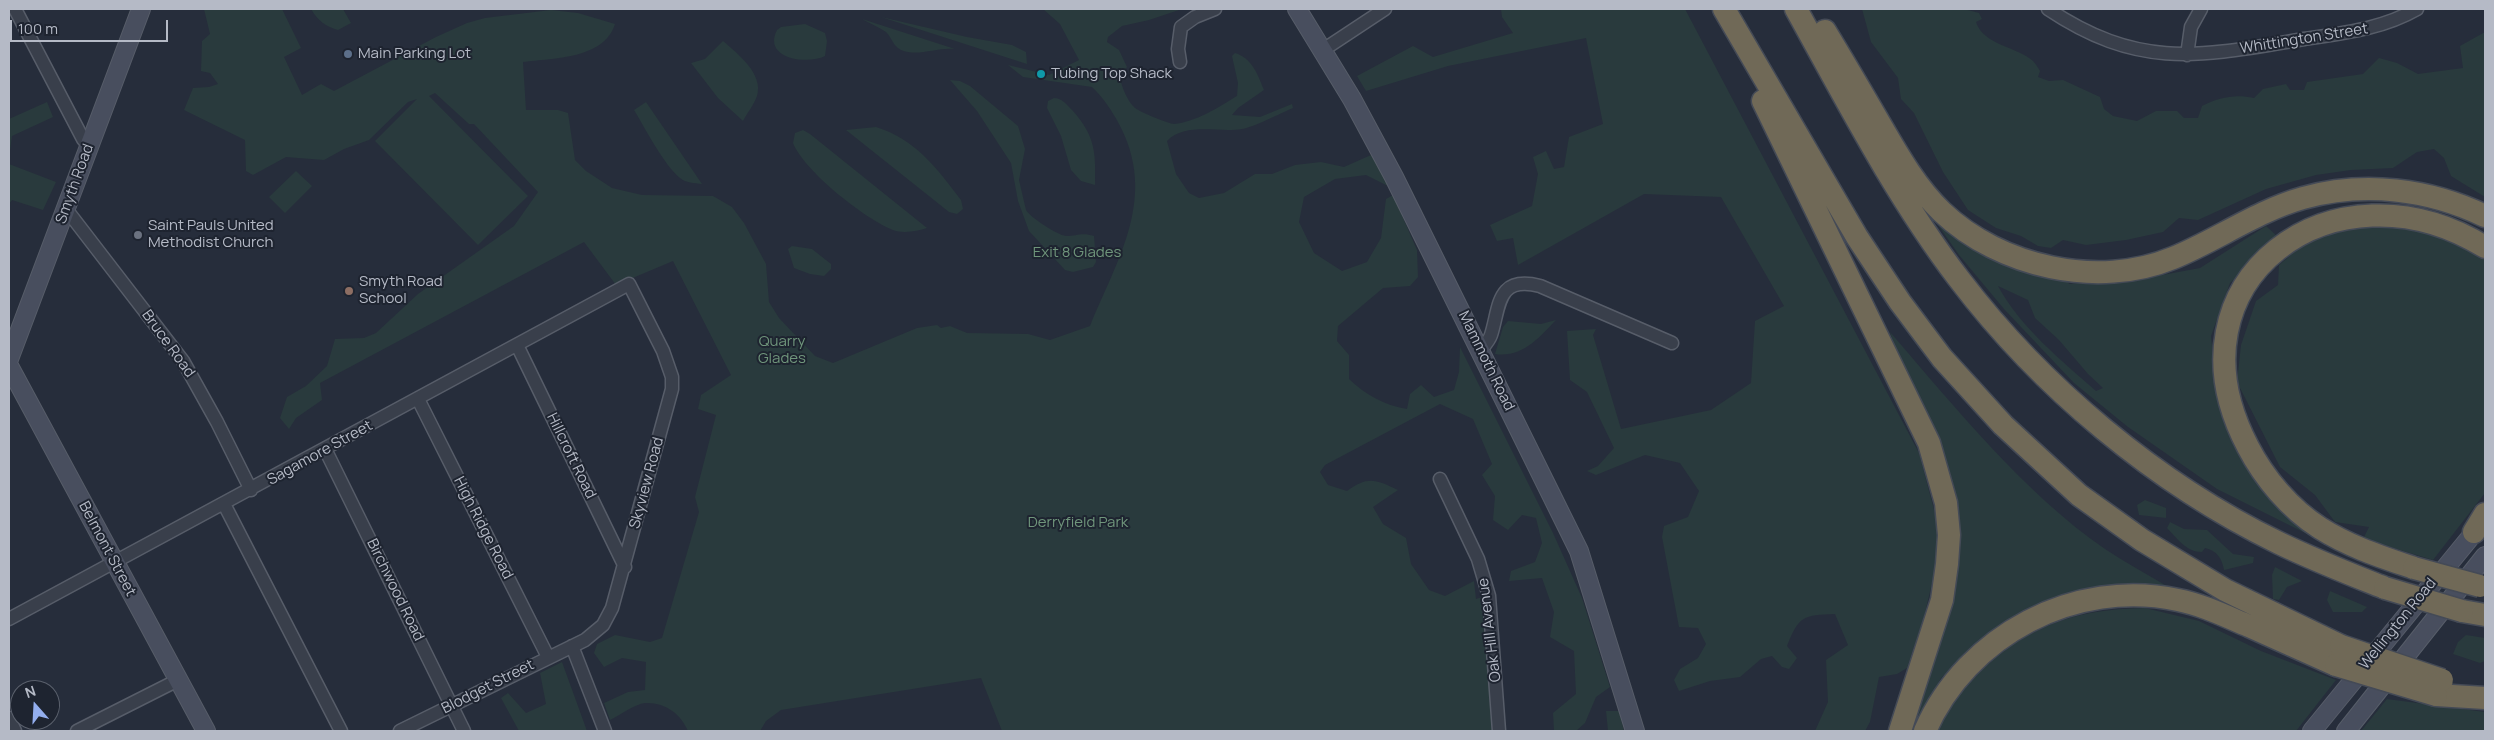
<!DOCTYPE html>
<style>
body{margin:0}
#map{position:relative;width:2494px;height:740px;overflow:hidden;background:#262d3b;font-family:Manrope,sans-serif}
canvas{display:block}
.frame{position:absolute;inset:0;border:10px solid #b5bac6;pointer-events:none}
.north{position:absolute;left:10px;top:680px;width:50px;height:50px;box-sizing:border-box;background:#1e2430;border:1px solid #5a606c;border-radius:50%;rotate:341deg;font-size:14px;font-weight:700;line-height:20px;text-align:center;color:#b5bac6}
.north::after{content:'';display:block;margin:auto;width:18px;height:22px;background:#93aeee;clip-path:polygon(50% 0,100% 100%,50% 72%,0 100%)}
.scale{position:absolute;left:10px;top:20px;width:158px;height:22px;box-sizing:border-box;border:2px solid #b5bac6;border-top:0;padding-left:6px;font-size:15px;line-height:18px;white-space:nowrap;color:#b5bac6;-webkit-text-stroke:4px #1e2430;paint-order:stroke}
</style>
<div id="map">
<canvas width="2494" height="740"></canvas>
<div class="frame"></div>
<div class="north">N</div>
<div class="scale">100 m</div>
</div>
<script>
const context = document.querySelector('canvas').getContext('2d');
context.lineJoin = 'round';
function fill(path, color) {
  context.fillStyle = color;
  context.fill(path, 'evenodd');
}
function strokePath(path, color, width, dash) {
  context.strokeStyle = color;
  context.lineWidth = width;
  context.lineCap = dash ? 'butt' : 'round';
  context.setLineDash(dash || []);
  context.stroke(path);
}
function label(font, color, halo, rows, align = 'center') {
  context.font = font + ' Manrope,sans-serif';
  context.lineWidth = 4;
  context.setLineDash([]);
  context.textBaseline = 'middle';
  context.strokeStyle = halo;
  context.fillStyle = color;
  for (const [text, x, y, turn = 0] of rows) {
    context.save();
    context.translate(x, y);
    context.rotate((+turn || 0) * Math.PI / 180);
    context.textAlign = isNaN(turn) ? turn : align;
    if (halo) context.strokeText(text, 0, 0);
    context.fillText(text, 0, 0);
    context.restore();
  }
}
const green = new Path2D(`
 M204 9H282L301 48 284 57 302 95 321 84 334 91 436 37 467 23 485 18 551 10 578 13 615 24C604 59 554 58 523 62L526 110H558L568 113 575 160 586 171 612 188 642 195 713 196 732 207 744 223 766 264 769 302 779 318 815 356 833 363 917 328 937 325 941 328 950 326 967 333 1028 334 1050 340 1090 326C1118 258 1158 197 1119 124 1112 111 1103 97 1092 87L1023 77 1008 65 1049 75 1079 60 1060 24 1043 9H1182L1149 20 1122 26 1108 37 1107 42 1119 50 1127 67 1120 77C1121 86 1128 102 1135 108 1140 112 1169 124 1174 124 1196 122 1219 107 1237 96L1238 83 1232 56 1235 53C1252 58 1258 75 1264 90L1238 108 1232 115 1260 117 1292 104 1293 108C1281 113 1252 128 1242 129 1219 133 1185 122 1167 141L1176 174 1189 193 1199 198 1224 193 1255 174H1272L1295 165 1321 162 1344 167 1371 155 1390 187 1366 175 1335 179 1304 197 1299 222 1314 253 1342 271 1367 262 1381 238 1386 199 1393 195 1417 250 1418 277 1410 286 1383 288 1338 326 1337 341 1349 355V379C1366 395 1384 405 1407 409L1410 394 1421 385 1434 397 1454 390 1459 372 1460 347 1553 533 1582 598 1610 687 1596 697 1585 723 1576 731H1554L1553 713 1576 694 1574 651 1550 637 1554 612 1542 578 1509 581 1511 571 1535 562 1542 543 1536 518 1522 515 1508 530 1493 520 1495 496 1482 475 1492 464 1473 419 1440 404 1325 465 1320 472 1328 485 1347 491C1368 476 1375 479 1398 490L1373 507 1383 524 1406 538 1411 564 1429 590 1445 596 1474 581 1476 599 1482 597 1493 731H1002L981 678 781 710 766 721 760 731H688C681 714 665 702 645 703 635 704 620 715 610 720L604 703 628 692 645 690 646 662 622 658 604 667 594 653 597 644 615 635 650 642 662 638 699 512 695 497 716 415 698 409 701 395 731 375 673 261 616 285 584 242 320 383 322 400 296 418 289 429 280 418 287 397 306 386 327 366 335 339 364 338 376 333 418 294 514 226 538 192 474 124H469L435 93 429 96 528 196 478 245 375 141 417 99 408 102 369 140 344 149 324 160 286 157 253 175 246 171 245 140 184 110 193 88 209 87 218 84 210 73 201 71 202 41 210 34Z
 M311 9H343L351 23 338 30C325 26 318 21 311 9Z
 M1501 9H1685L1919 453 1937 521V562L1924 617 1907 668 1897 674 1879 677 1870 722 1865 731H1815L1828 702 1826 660 1848 645 1835 614C1803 615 1799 616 1787 646L1797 658 1789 669 1782 667 1772 656 1761 659 1740 677 1710 681 1679 691 1674 680 1680 669 1698 658 1706 644 1698 628 1679 627 1662 537 1664 526 1688 517 1699 491 1680 463 1645 455 1596 475 1587 471 1598 466 1614 448 1587 392 1570 380 1567 331 1596 329 1593 335 1621 429 1711 410 1751 383 1755 321 1784 306 1721 197 1644 194 1518 265 1513 238 1497 241 1490 225 1532 206 1538 174 1533 157 1546 151 1554 169 1564 167 1569 137 1603 124 1586 38 1448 66 1366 91 1357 76 1413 46 1433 57 1513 33 1502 17Z
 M1862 9H1964L1979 13 1982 19 1976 22C1983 45 2018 47 2033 61 2036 64 2038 68 2040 71L2038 77 2049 81 2063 80 2100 97 2104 109 2113 116 2137 121 2156 111H2177L2184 118H2198L2202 106C2220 97 2235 94 2254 98L2263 89 2286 84 2290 90H2304L2307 82 2363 74 2379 58 2397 63 2418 74 2463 68 2460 46 2485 32V197L2451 176 2444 158 2434 149 2417 152 2393 168 2351 170 2316 175 2266 189 2198 220 2179 218 2163 232 2126 240 2086 245 2063 240 2051 248 2038 246 2021 236 1996 228 1968 210 1943 172 1914 113 1901 99 1898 78 1871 42Z
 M881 17 967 37 1012 45 1026 52 1027 64Z
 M862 19 955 49C937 47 918 57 901 50 893 46 892 38 886 32 879 27 869 23 862 19Z
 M805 24 825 33 827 41 825 56C808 65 762 59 777 30L781 27Z
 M723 41C737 53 764 74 757 96 754 105 747 113 743 121L718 98 691 63 705 59Z
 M950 80 960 81 970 86 1018 126 1025 149 1019 180 1026 210C1030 217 1057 235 1066 236 1077 236 1082 232 1094 236L1096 262 1093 267 1073 272 1065 270 1029 231 1018 201 1011 163 977 111Z
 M1054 98C1062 98 1067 105 1073 111 1095 136 1096 152 1095 185L1081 181 1071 170 1061 136 1047 108 1048 101Z
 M47 102 53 117 12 136 9 158V119Z
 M646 102 702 184C694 183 686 183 680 178 664 165 645 128 634 110Z
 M876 127C915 139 937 168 961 200L963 209 957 214 949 212 846 130Z
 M803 130 810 134 927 228C917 231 904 234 893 230 865 219 804 171 793 143L795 133Z
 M9 164 56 182 43 210 12 200 9 204Z
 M296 171 312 186 285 213 269 197Z
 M1929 212 2067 278 2069 284 2157 276 2200 268 2266 226 2278 237 2230 283 2211 336 2215 378 2220 397 2327 544 2217 489 2128 427 2074 383 2004 309 1959 255ZM1998 286 2028 300 2035 318 2059 340 2088 374 2103 388 2096 391C2062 361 2020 327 1998 286Z
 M2339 226H2421L2485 254V493L2433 560 2363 539 2369 527 2335 522 2315 495 2280 467 2237 382 2241 345 2256 301 2278 285 2279 265 2298 249Z
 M792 246 812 249 831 264V269L824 276 810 274 794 268 788 249Z
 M1556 320C1539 338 1522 358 1495 354L1503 327 1508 321 1541 324Z
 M1890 332C1953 405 2025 494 2105 549 2126 563 2149 575 2170 588L1985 637 1941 678 1914 731H1905L1959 548Z
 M2145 500 2166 508V518L2139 515 2137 505Z
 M2170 522 2184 529 2207 530 2233 554 2254 557 2253 563 2224 570C2222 558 2217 551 2205 548L2202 552C2186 552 2177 538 2167 528Z
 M2275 567 2302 581 2287 587 2279 600 2273 599 2272 575Z
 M2330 591 2367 607 2362 612H2333L2327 600Z
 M2145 608 2199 621 2261 651 2336 680 2296 731H1934C1937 724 1940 717 1943 710 1949 701 1960 694 1967 686 2017 629 2071 609 2145 608Z
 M2466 635 2485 638V661L2480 663 2453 654 2458 642Z
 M562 662 587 731H519L501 698 508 693 526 713 546 704 540 673Z
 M2387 699 2485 712V731H2361Z
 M1606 711H1619L1624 731H1608Z`);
const street = new Path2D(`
 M15 9 83 139 89 146
 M2048 9C2141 71 2202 56 2304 39 2344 33 2382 29 2417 9
 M1323 50 1385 9
 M2187 55 2191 27 2201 9
 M1180 62 1178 49 1181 27 1195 17 1215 9
 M66 209 183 361 217 422 251 490
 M517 345 625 567
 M1480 351C1484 346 1489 341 1491 335 1500 307 1496 275 1540 286L1672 343
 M418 399 548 657
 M325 449 464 731
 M1440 479 1478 559 1489 596 1499 731
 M224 504 341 731
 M9 619 629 284 663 351 672 377V389L612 608 603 625 585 640 400 731
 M572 646 605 731
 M9 718 15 731
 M77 731 178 680`);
const secondary = new Path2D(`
 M1297 9 1352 99 1394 177 1579 551 1635 731
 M9 359 141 9
 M9 366 206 731
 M2312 731 2482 523
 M2346 731 2485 556`);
const highway = new Path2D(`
 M1724 9 1857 237 1900 302 1942 358 2003 425 2079 495 2142 540 2225 590 2341 646
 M1796 9C1847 101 1895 195 1959 279 2041 387 2157 484 2279 543 2314 560 2350 574 2385 588
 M1825 31C1844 62 1862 93 1880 124 1898 155 1916 187 1942 212 2000 267 2098 289 2173 258 2217 240 2257 211 2303 198 2364 181 2429 189 2485 216
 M1763 101 1929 443 1946 503 1949 535 1947 564 1942 600 1900 731
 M2474 532 2485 514
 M2414 568C2382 557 2350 547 2320 528 2290 509 2264 478 2248 447 2160 280 2335 154 2485 247
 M2462 611 2485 615
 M2436 695 2485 698
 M1925 731C1967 635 2075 578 2178 600 2203 605 2225 616 2249 626 2278 639 2307 652 2336 665`);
const highwayBridge = new Path2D(`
 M2414 568 2480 586
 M2385 588 2462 611
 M2341 646 2442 680
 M2336 665 2436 695`);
const markers = [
 [348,54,5,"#5c6f8a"],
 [1041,74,5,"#0f9aa8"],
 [138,235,5,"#6b7280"],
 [349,291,5,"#8d6e63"]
];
const streetNames = [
 ["Whittington Street",2304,39,-9],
 ["Smyth Road",75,184,-70],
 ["Bruce Road",168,344,54],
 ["Mammoth Road",1486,361,64],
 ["Sagamore Street",320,453,-29],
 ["Hillcroft Road",571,456,64],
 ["Skyview Road",647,483,-75],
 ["High Ridge Road",483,528,63],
 ["Belmont Street",107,549,62],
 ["Birchwood Road",395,590,64],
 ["Wellington Road",2398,624,-51],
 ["Oak Hill Avenue",1490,630,-97],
 ["Blodget Street",488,687,-27]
];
const poiNames = [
 ["Main Parking Lot",358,54],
 ["Tubing Top Shack",1051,74],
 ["Saint Pauls United",148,226],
 ["Methodist Church",148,243],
 ["Smyth Road",359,282],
 ["School",359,299]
];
const parkNames = [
 ["Exit 8 Glades",1077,253],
 ["Quarry",782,342],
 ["Glades",782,359],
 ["Derryfield Park",1078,523]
];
fill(green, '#293a3d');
strokePath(street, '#575d69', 15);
strokePath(secondary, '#575d69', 20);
strokePath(highway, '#444a56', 25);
strokePath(street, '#393f4b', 12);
strokePath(secondary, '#484e5e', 18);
strokePath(highway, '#706957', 22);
strokePath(highwayBridge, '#444a56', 25, []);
strokePath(highwayBridge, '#706957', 22);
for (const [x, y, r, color] of markers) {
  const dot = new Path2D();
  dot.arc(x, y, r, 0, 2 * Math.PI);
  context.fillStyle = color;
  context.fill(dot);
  strokePath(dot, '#1e2430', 2);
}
label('15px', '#b5bac6', '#1e2430', streetNames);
label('15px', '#b5bac6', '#1e2430', poiNames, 'left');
label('15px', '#6f957b', '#1e2430', parkNames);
</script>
